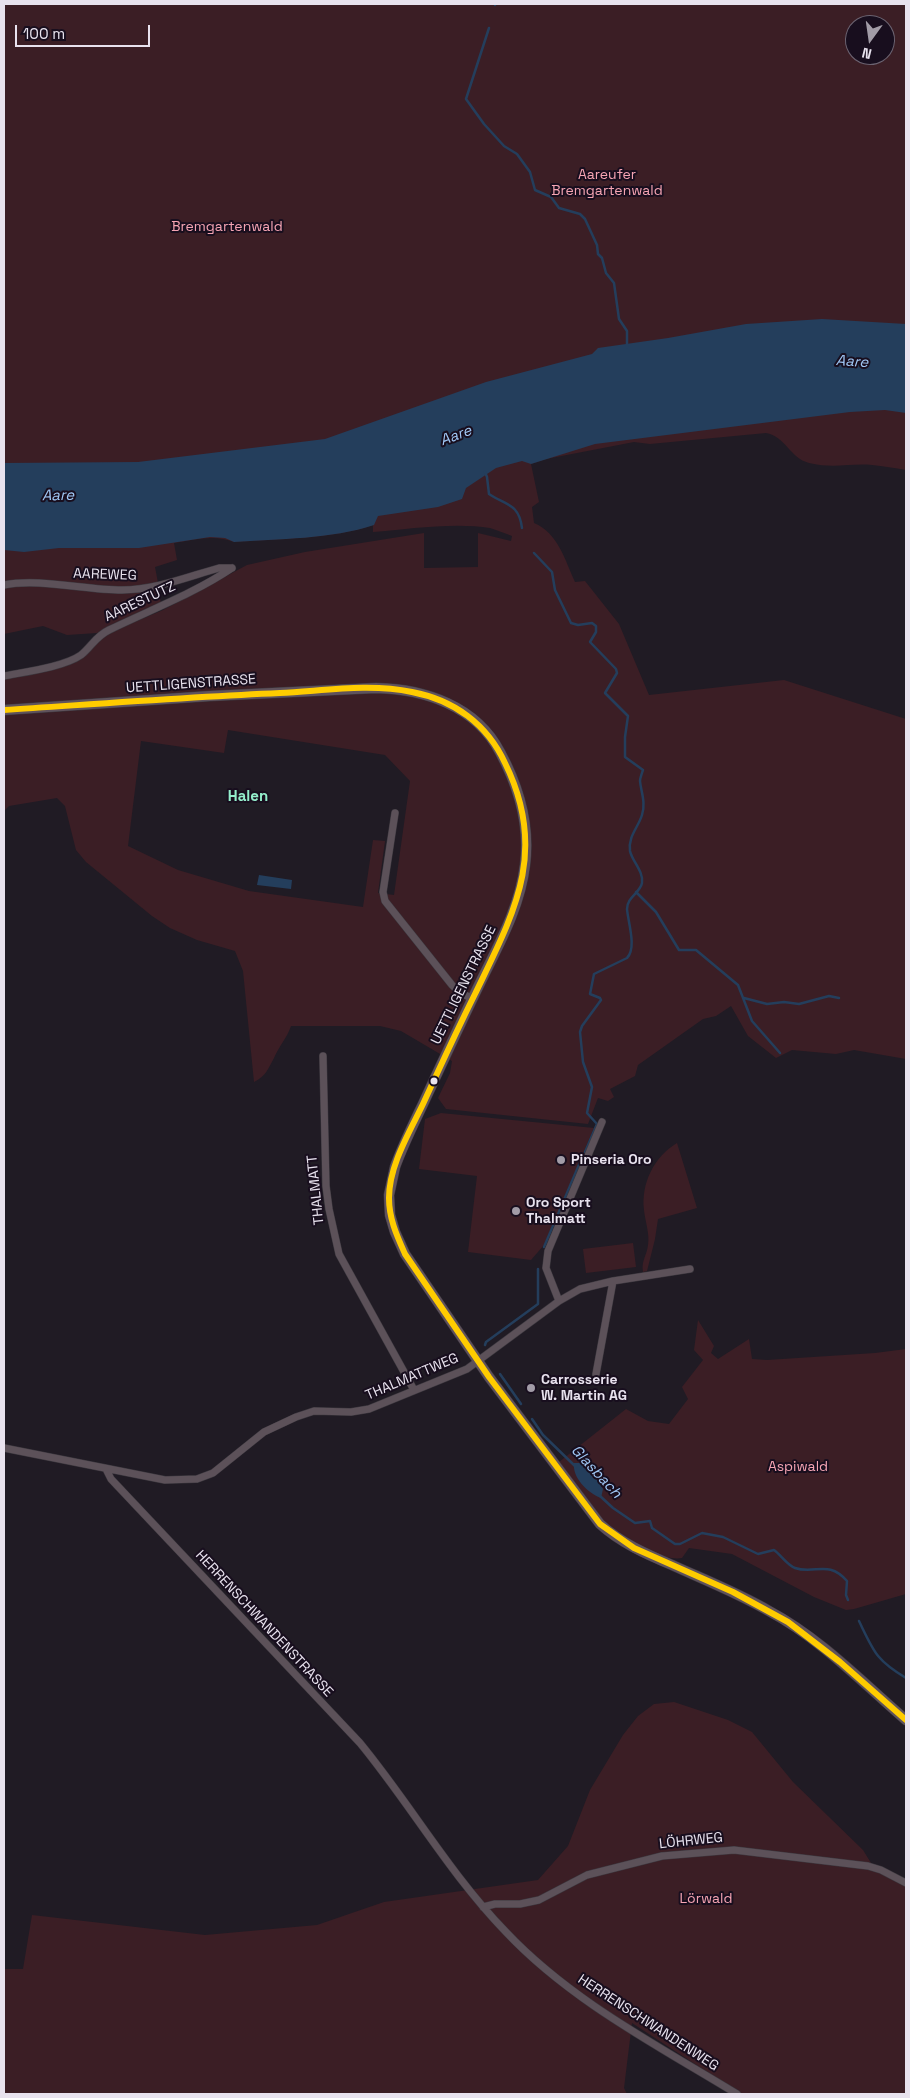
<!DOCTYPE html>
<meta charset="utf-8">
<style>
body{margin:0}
#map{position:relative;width:910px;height:2098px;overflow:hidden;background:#201b24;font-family:"Space Grotesk",sans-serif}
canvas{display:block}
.frame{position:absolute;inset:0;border:5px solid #e8e2ee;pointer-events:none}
.north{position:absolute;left:845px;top:15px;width:50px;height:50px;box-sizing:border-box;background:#180e1e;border:1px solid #6b6371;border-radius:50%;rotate:194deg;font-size:14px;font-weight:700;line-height:20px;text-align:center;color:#e8e2ee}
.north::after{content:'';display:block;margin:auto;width:18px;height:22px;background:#a29ca7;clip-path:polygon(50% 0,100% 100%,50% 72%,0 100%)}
.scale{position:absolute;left:15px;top:25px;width:135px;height:22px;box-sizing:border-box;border:2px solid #e8e2ee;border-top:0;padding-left:6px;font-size:15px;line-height:18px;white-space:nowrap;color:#e8e2ee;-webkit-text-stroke:4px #180e1e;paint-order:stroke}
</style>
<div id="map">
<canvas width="910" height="2098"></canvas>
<div class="frame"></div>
<div class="north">N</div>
<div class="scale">100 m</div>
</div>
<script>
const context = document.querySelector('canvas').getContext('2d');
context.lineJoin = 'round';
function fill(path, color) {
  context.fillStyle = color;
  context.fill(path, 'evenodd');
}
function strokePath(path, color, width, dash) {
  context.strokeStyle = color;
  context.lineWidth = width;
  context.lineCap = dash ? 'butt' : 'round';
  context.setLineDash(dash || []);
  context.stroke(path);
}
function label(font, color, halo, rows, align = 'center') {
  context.font = font + ' "Space Grotesk",sans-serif';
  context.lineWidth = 4;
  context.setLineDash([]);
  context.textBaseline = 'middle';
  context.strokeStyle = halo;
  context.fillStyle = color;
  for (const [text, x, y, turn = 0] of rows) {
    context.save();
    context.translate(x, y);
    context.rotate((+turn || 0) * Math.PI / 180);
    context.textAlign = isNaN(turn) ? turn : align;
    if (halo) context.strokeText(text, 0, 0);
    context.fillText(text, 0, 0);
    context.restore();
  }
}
const green = new Path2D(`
 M4 4H906V470C895 468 883 466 872 465 850 463 834 469 809 463 790 458 785 436 766 433L650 444 634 442 546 459 531 464 539 502 532 507 534 523C558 533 565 560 575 582L585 581 619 624 649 695 784 680 906 719V1059L854 1050 836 1054 792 1050 776 1058 748 1036 731 1006 716 1016 703 1019 638 1065 635 1076 610 1089 614 1097 608 1101 598 1098 588 1124 446 1109 438 1098 450 1073 452 1061 401 1031 380 1026H291C287 1038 279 1046 274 1058 268 1069 266 1076 254 1082L243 971 235 951 197 940 170 928 152 916 86 862 76 850 65 806 57 798 9 806 4 811V679L40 672 78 661 106 634 163 610 247 565 305 552 424 533V568L478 567V533L511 541 512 536C504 533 497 530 490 528 455 522 408 529 373 532V525C333 539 277 539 234 542 214 534 194 540 174 543L177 560 155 567 158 583 138 588 4 583ZM855 25H885V55H855ZM228 730 385 755 410 781 394 895 378 893 385 841 373 840 363 907 249 891 178 870 128 846 141 741 224 753Z
 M23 585 66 588 158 587 161 604 97 633 67 635 43 626 4 634V587Z
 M441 1113 594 1128 544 1245 531 1260 468 1252 477 1176 419 1169 425 1119Z
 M677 1143 697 1208 658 1219 655 1239 647 1271 643 1272C641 1261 647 1255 648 1245 650 1234 645 1221 644 1210 641 1183 654 1157 677 1143Z
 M633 1243 636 1267 586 1273 583 1249Z
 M698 1320 714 1346 711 1353 718 1359 749 1339 752 1359 767 1360 875 1353 906 1349V1594L854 1609 846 1610 814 1597 732 1554 689 1548 682 1558C656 1562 615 1534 598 1516 583 1500 572 1480 559 1462L626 1409 648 1421 669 1424 688 1399 682 1387 703 1360 694 1350Z
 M674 1702 728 1720 752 1732 793 1782 863 1850 871 1863 906 1885V2094H741L632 2023 624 2088 627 2094H4V1969H23L32 1915 205 1935 317 1925 384 1902 538 1880 568 1846 590 1790 623 1735 638 1716 654 1704Z`);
const water = new Path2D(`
 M822 319 906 324V413L885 410 850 412 595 444 531 464 522 461 496 468 466 488 462 499 438 507 378 516 374 525C332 539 278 539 234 542L225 538 210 537 139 548H59L24 552 4 550V463L138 462 325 439 486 382 592 354 598 348 668 338 746 324Z
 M259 875 292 880 291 889 257 885Z
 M574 1463H585L589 1467 603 1489 601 1498C588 1493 572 1478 574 1463Z`);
const stream = new Path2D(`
 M495 5V4
 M489 28 466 99 484 124 504 146 517 154 530 172 535 190 551 197 559 208 580 214 585 219 597 245 598 254 602 258 606 273 614 283 619 319 627 331V347
 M485 472 487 477 489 494C505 505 519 503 522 528
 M534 553 552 572 555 590 571 623 578 625 592 623 596 626V632L590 642 616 669 617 673 605 693 628 716 625 737V757L643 770C642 773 640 778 640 781 641 792 646 802 642 815 638 828 628 836 630 851 632 861 644 872 642 883 640 893 627 897 627 909 628 922 637 948 627 958L594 974 590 994 600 998 601 1000 582 1026 580 1032 583 1062 592 1087 587 1113 597 1124 585 1152
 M636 892 656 912 679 950H696L738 985 752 1021 780 1053
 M744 998 767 1004 784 1002 799 1004 829 996 839 998
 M544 1247 581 1160
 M485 1345 486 1342 538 1304V1269
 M500 1374 521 1404
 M532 1419 543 1435 576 1467
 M600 1496 613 1508 635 1523 650 1521 652 1528 675 1544H680L702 1533 723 1537 758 1554 774 1550C781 1555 787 1565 795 1568 815 1575 828 1559 847 1581L846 1595 848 1600
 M859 1621C874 1652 876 1660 906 1678`);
const street = new Path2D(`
 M4 585C39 578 85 590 122 590 155 590 187 577 219 568H232
 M4 676C24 672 64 667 81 655 91 647 96 636 109 630 150 610 193 594 232 568
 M395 813 383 892 385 901 452 985 459 992 473 999
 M323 1056 326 1186 329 1209 339 1254 414 1390
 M559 1301 546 1268 548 1251 602 1122
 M596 1374 613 1281
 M4 1448 165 1480 197 1479 213 1473 264 1432 296 1417 314 1411 351 1412 369 1409 467 1369 559 1301 580 1289 613 1281 690 1269
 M106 1469 111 1479 360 1743C411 1805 449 1873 506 1932 571 2001 657 2045 737 2094
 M483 1907 495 1904H520L539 1900 587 1875 662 1856 734 1850 868 1866 881 1870 906 1883`);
const secondary = new Path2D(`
 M4 710 210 696 376 688C425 689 476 706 500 752 519 787 530 826 525 865 520 907 499 944 481 981 461 1022 442 1063 423 1104 413 1125 403 1145 395 1167L389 1195 390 1215 395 1232 405 1254 489 1377 600 1524C621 1543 646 1554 672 1565 705 1580 738 1593 769 1611 820 1638 863 1683 906 1720`);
const bus1 = new Path2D(`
 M4 710C96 704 188 697 280 693 323 691 369 683 412 692 454 700 487 724 505 763 549 852 514 913 475 994 457 1030 440 1067 423 1104 409 1133 389 1166 389 1198 389 1219 397 1236 405 1254L489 1377 600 1524 634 1548 733 1592 788 1622 840 1662 906 1720`);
const markers = [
 [434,1081,4.5,"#e8e2ee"],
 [561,1160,5,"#a29ca7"],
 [516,1211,5,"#a29ca7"],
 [531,1388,5,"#a29ca7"]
];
const parkNames = [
 ["Aareufer",607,175],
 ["Bremgartenwald",607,191],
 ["Bremgartenwald",227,227],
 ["Aspiwald",798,1467],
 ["Lörwald",706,1899]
];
const streetNames = [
 ["AAREWEG",105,575,2],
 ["AARESTUTZ",140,602,-25],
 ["UETTLIGENSTRASSE",191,684,-4],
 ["UETTLIGENSTRASSE",464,985,-64],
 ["THALMATT",316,1190,-96],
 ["THALMATTWEG",412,1377,-23],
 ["HERRENSCHWANDENSTRASSE",264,1624,47],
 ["LÖHRWEG",691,1841,-6],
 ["HERRENSCHWANDENWEG",648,2023,33]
];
const poiNames = [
 ["Pinseria Oro",571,1160],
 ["Oro Sport",526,1203],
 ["Thalmatt",526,1219],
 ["Carrosserie",541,1380],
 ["W. Martin AG",541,1396]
];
const waterNames = [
 ["Aare",852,362,4],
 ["Aare",456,436,-21],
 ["Aare",58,496,-1],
 ["Glasbach",596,1472,47]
];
const neighbourhoodNames = [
 ["Halen",248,797]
];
fill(green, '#3b1e25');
fill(water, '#243e5c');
strokePath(stream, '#243e5c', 2.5);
strokePath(street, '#3c383f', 8);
strokePath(secondary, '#3c383f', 11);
strokePath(street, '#5c5159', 7);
strokePath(secondary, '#5f525c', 10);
strokePath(bus1, '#fc0', 6);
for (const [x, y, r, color] of markers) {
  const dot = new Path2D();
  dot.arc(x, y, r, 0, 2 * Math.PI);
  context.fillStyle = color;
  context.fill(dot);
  strokePath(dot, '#180e1e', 2);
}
label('14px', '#f5a4b3', '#180e1e', parkNames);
label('14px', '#e8e2ee', '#180e1e', streetNames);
label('bold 14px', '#e8e2ee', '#180e1e', poiNames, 'left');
label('italic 15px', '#a0c7f5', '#180e1e', waterNames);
label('bold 15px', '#94eecb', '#180e1e', neighbourhoodNames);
</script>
